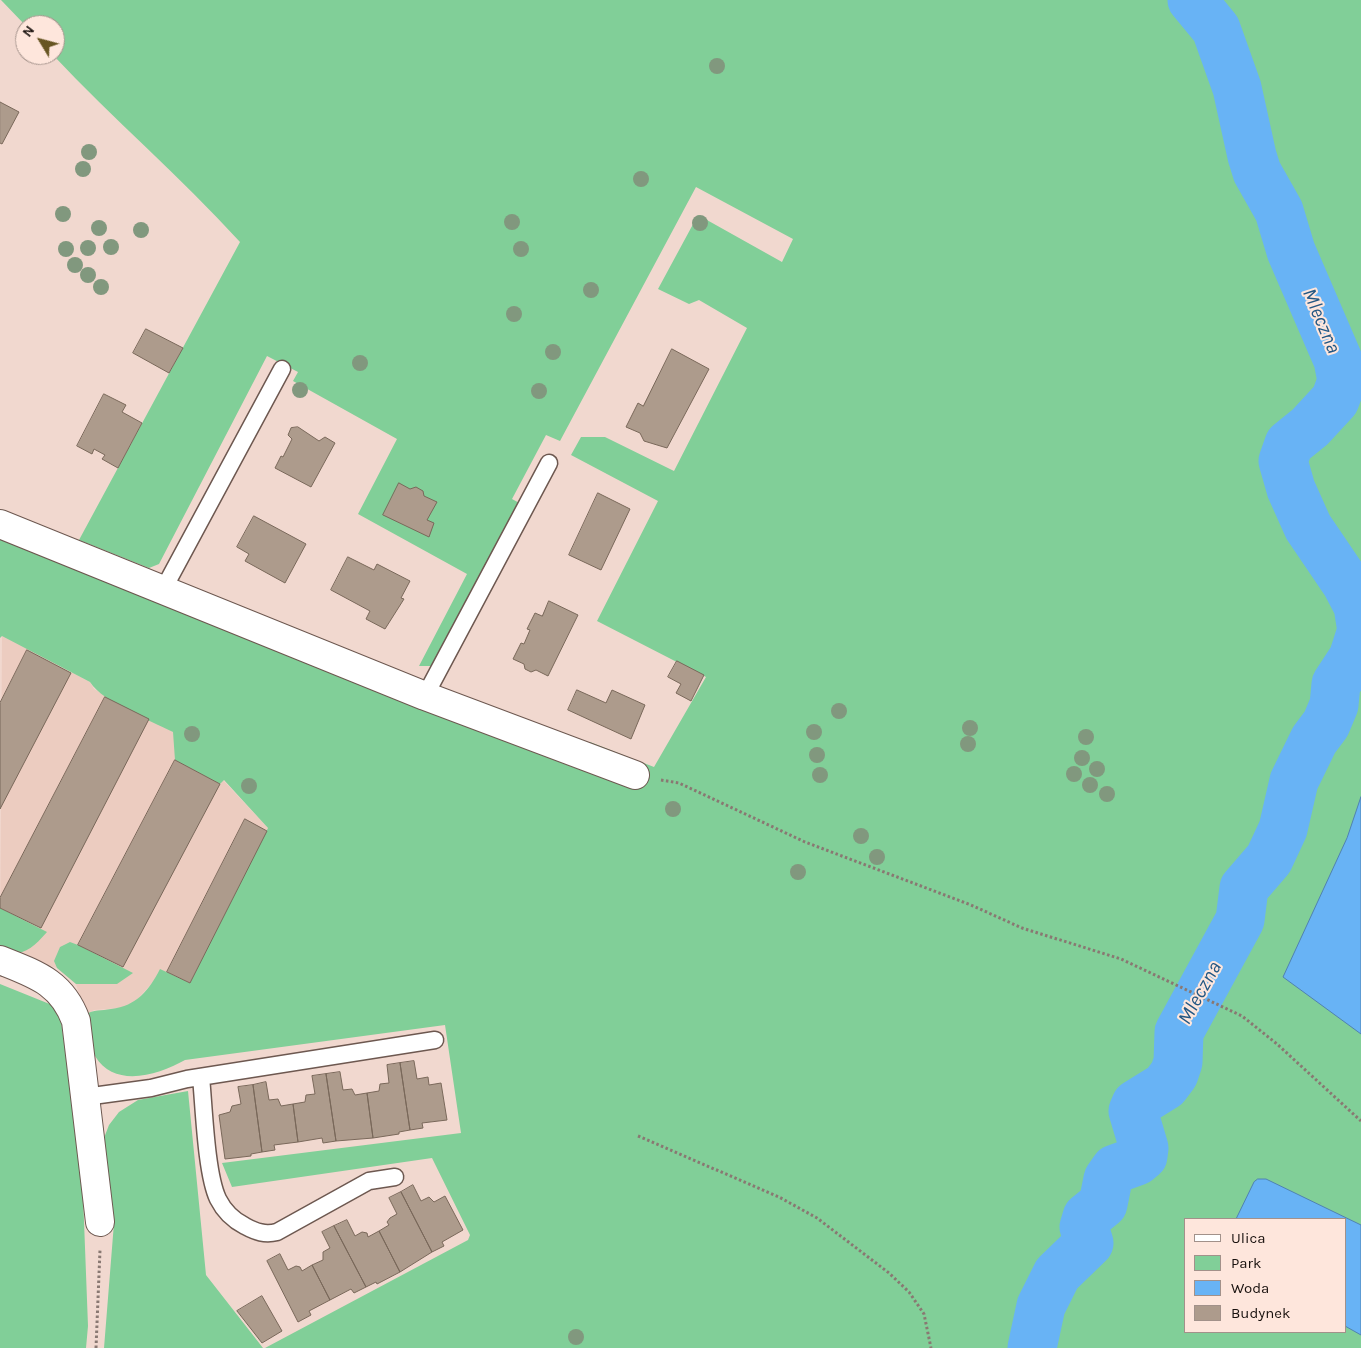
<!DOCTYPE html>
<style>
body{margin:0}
#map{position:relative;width:1361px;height:1348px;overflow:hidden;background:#f1d8cf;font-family:Karla,sans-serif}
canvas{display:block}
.legend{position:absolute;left:1184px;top:1218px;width:162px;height:115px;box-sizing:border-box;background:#fee6dc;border:1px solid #a2918a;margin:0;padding:6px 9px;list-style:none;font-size:15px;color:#19110e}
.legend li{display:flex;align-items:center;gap:10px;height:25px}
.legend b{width:25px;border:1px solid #a2918a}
.north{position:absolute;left:15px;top:15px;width:50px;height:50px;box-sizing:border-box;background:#fee6dc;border:1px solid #a2918a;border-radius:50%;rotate:307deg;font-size:14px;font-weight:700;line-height:20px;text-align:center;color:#19110e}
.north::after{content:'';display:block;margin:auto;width:18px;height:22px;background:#675522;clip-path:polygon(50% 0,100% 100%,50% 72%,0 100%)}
</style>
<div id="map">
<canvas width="1361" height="1348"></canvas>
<ul class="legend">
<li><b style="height:6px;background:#fff"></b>Ulica</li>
<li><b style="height:14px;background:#81cf98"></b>Park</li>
<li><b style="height:14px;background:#68b3f5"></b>Woda</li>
<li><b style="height:14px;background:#ad9b8c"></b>Budynek</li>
</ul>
<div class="north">N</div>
</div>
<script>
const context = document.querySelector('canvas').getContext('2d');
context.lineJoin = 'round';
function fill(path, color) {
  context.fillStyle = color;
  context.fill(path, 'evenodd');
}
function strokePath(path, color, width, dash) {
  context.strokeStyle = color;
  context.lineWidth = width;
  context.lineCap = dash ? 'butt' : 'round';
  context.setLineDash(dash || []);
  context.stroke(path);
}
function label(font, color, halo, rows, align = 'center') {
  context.font = font + ' Karla,sans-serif';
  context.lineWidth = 4;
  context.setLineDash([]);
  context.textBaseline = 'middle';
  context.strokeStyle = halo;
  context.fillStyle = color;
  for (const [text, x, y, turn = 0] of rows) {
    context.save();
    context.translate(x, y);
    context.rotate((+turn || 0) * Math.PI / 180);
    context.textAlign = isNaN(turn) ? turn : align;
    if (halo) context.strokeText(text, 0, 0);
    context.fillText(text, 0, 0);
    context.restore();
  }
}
const built = new Path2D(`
 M2 635 90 682 94 689 173 732 223 780 268 828 190 983 167 972 153 982 135 1002 121 1008 94 1010 85 1015 76 984 57 968 0 952Z`);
const green = new Path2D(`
 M1 0H1361V1348H265L468 1240 470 1235 432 1158 232 1187 222 1163 461 1133 445 1025 185 1060C158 1075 115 1089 95 1056 88 1044 88 1028 85 1015 94 1009 101 1011 111 1009 137 1006 149 990 160 969L190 983 268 828 224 780 220 784 175 760 173 732C149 720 104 703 90 682L2 636 0 638V536L433 714 578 769 590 742 654 767 706 677 597 621 658 501 571 455 581 437H605L674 471 747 328 699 300 689 304 658 289 698 215 782 262 793 239 696 187 560 441 546 435 512 499 523 505 432 666H419L467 574 358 514 397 439 293 381 298 372 267 356 159 564 149 568 79 540 240 242C180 176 113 119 53 55H55V25H25ZM1185 1219H1345V1332H1185Z
 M0 908 47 932C31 950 24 956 0 952Z
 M70 942 78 945 133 973 117 984H76L57 968 54 961 60 947Z
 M0 984 57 1007 61 1021 82 1169 88 1326 86 1348H0Z
 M188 1091 206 1275 263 1348H104L114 1223 105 1151 104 1138 109 1125 119 1112 138 1100Z`);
const water = new Path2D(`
 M1361 797V1034L1283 977 1347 838Z
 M1258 1179H1266L1361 1225V1335L1345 1326V1219H1236L1254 1182Z`);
const stream = new Path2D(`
 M1353 658 1361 670`);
const river = new Path2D(`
 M1192 0 1216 29 1237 88 1252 156 1257 172 1279 211 1291 251 1338 360 1342 381 1335 400 1310 427 1289 444 1283 461 1291 489 1308 527 1346 583 1358 606 1361 625
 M1032 1348 1041 1306 1057 1274 1089 1243 1084 1227 1087 1217 1103 1204 1108 1179 1115 1169 1137 1161 1143 1156 1144 1148 1133 1111 1136 1104 1165 1086 1174 1074 1178 1062 1179 1032 1240 920 1244 888 1269 859 1283 829 1294 781 1314 740 1326 724 1334 705 1336 684 1353 658 1361 633`);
const building = new Path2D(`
 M0 102 19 112 2 144 0 143Z
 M146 329 183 348 169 373 133 353Z
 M672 349 709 369 667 448 644 441 640 433 626 427 638 403 643 406Z
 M104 394 126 405 122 412 142 423 118 468 102 459 105 455 94 449 92 454 77 446Z
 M298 427 319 441 325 437 335 443 311 487 275 468 281 456 283 457 292 439 288 435 291 428Z
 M399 483 410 489 416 487 423 491 424 496 437 502 427 520 434 523 429 537 383 515Z
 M598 493 630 509 601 570 569 555Z
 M254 516 306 544 285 583 245 561 249 554 237 547Z
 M348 557 374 570 377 564 410 581 401 598 404 599 385 629 366 619 370 611 331 590Z
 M549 601 578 615 548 676 536 670 531 672 525 669 524 664 513 659 521 643 524 644 530 630 527 629 535 613 542 616Z
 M27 650 71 673 0 809V703Z
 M677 661 704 675 691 701 676 693 681 684 668 677Z
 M577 690 606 703 612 690 645 705 631 739 568 710Z
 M105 697 149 719 41 928 0 908V898Z
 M175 760 220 784 123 967 78 945Z
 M245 819 267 831 190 983 167 972Z
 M414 1061 417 1079 428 1077 429 1085 441 1083 447 1120 422 1123 423 1128 410 1130 400 1063Z
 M400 1063 410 1130 399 1132V1134L373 1138 367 1093 379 1091 380 1084 389 1083 387 1065Z
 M340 1072 343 1090 352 1089 355 1095 367 1093 373 1138 336 1141 326 1074Z
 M326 1074 336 1141 323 1143 322 1138 298 1142 293 1104 305 1102 306 1095 315 1094 312 1076Z
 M266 1082 269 1100 278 1099 281 1106 293 1104 298 1142 274 1145 275 1150 262 1152 253 1085Z
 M253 1085 262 1152 251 1154V1156L225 1159 219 1115 230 1112 232 1106 241 1104 238 1087Z
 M413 1185 421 1201 429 1197 434 1202 445 1196 463 1230 442 1242 444 1246 432 1252 401 1192Z
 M401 1192 432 1252 400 1272 379 1231 389 1225 387 1222 390 1218 397 1214 389 1198Z
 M347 1220 355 1236 362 1232 367 1233 368 1237 379 1231 400 1272 377 1284 376 1282 366 1287 334 1226Z
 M334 1226 366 1287 354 1293 351 1289 330 1300 312 1265 323 1260V1252L330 1248 322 1232Z
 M280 1254 288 1270 296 1266 300 1267 302 1271 312 1265 330 1300 309 1311 311 1315 298 1322 267 1261Z
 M262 1296 282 1331 262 1343 237 1311Z`);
const path = new Path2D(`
 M661 780 679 783 805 842 971 905 1022 928 1121 959 1242 1016 1277 1044 1361 1121
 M638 1136 779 1197 817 1218 889 1273 909 1292 924 1314 931 1348
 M96 1348 100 1250`);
const lane = new Path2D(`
 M163 590 282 369
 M425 696 549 463
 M201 1077C204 1107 206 1174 218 1199 224 1211 233 1220 245 1226 256 1232 265 1235 277 1232L369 1181 395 1177
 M85 1097 151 1088 187 1079 435 1040`);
const street = new Path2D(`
 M0 524 425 696 635 775
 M0 960C35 974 62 982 76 1021L100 1222`);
const trees = [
 [717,66],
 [89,152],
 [83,169],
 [641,179],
 [63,214],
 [512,222],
 [700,223],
 [99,228],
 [141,230],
 [111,247],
 [88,248],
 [66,249],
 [521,249],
 [75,265],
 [88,275],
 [101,287],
 [591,290],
 [514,314],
 [553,352],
 [360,363],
 [300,390],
 [539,391],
 [839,711],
 [970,728],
 [814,732],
 [192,734],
 [1086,737],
 [968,744],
 [817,755],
 [1082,758],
 [1097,769],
 [1074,774],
 [820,775],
 [1090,785],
 [249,786],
 [1107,794],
 [673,809],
 [861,836],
 [877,857],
 [798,872],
 [576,1337]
];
const waterNames = [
 ["Mleczna",1321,321,67],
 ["Mleczna",1200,993,-61]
];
fill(built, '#ecccc0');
fill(green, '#81cf98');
fill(water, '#68b3f5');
strokePath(water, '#5082b0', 1);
strokePath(stream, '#5082b0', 9);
strokePath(river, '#68b3f5', 49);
fill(building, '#ad9b8c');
strokePath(building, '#79685a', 1);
strokePath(lane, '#6d5850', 19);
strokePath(street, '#6d5850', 30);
strokePath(path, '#897872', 3, [2.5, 2.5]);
strokePath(lane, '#fff', 16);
strokePath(street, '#fff', 28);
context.fillStyle = '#81987e';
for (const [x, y] of trees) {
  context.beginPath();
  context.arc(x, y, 8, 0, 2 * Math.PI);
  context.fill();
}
label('italic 20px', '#235783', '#fee6dc', waterNames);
</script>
